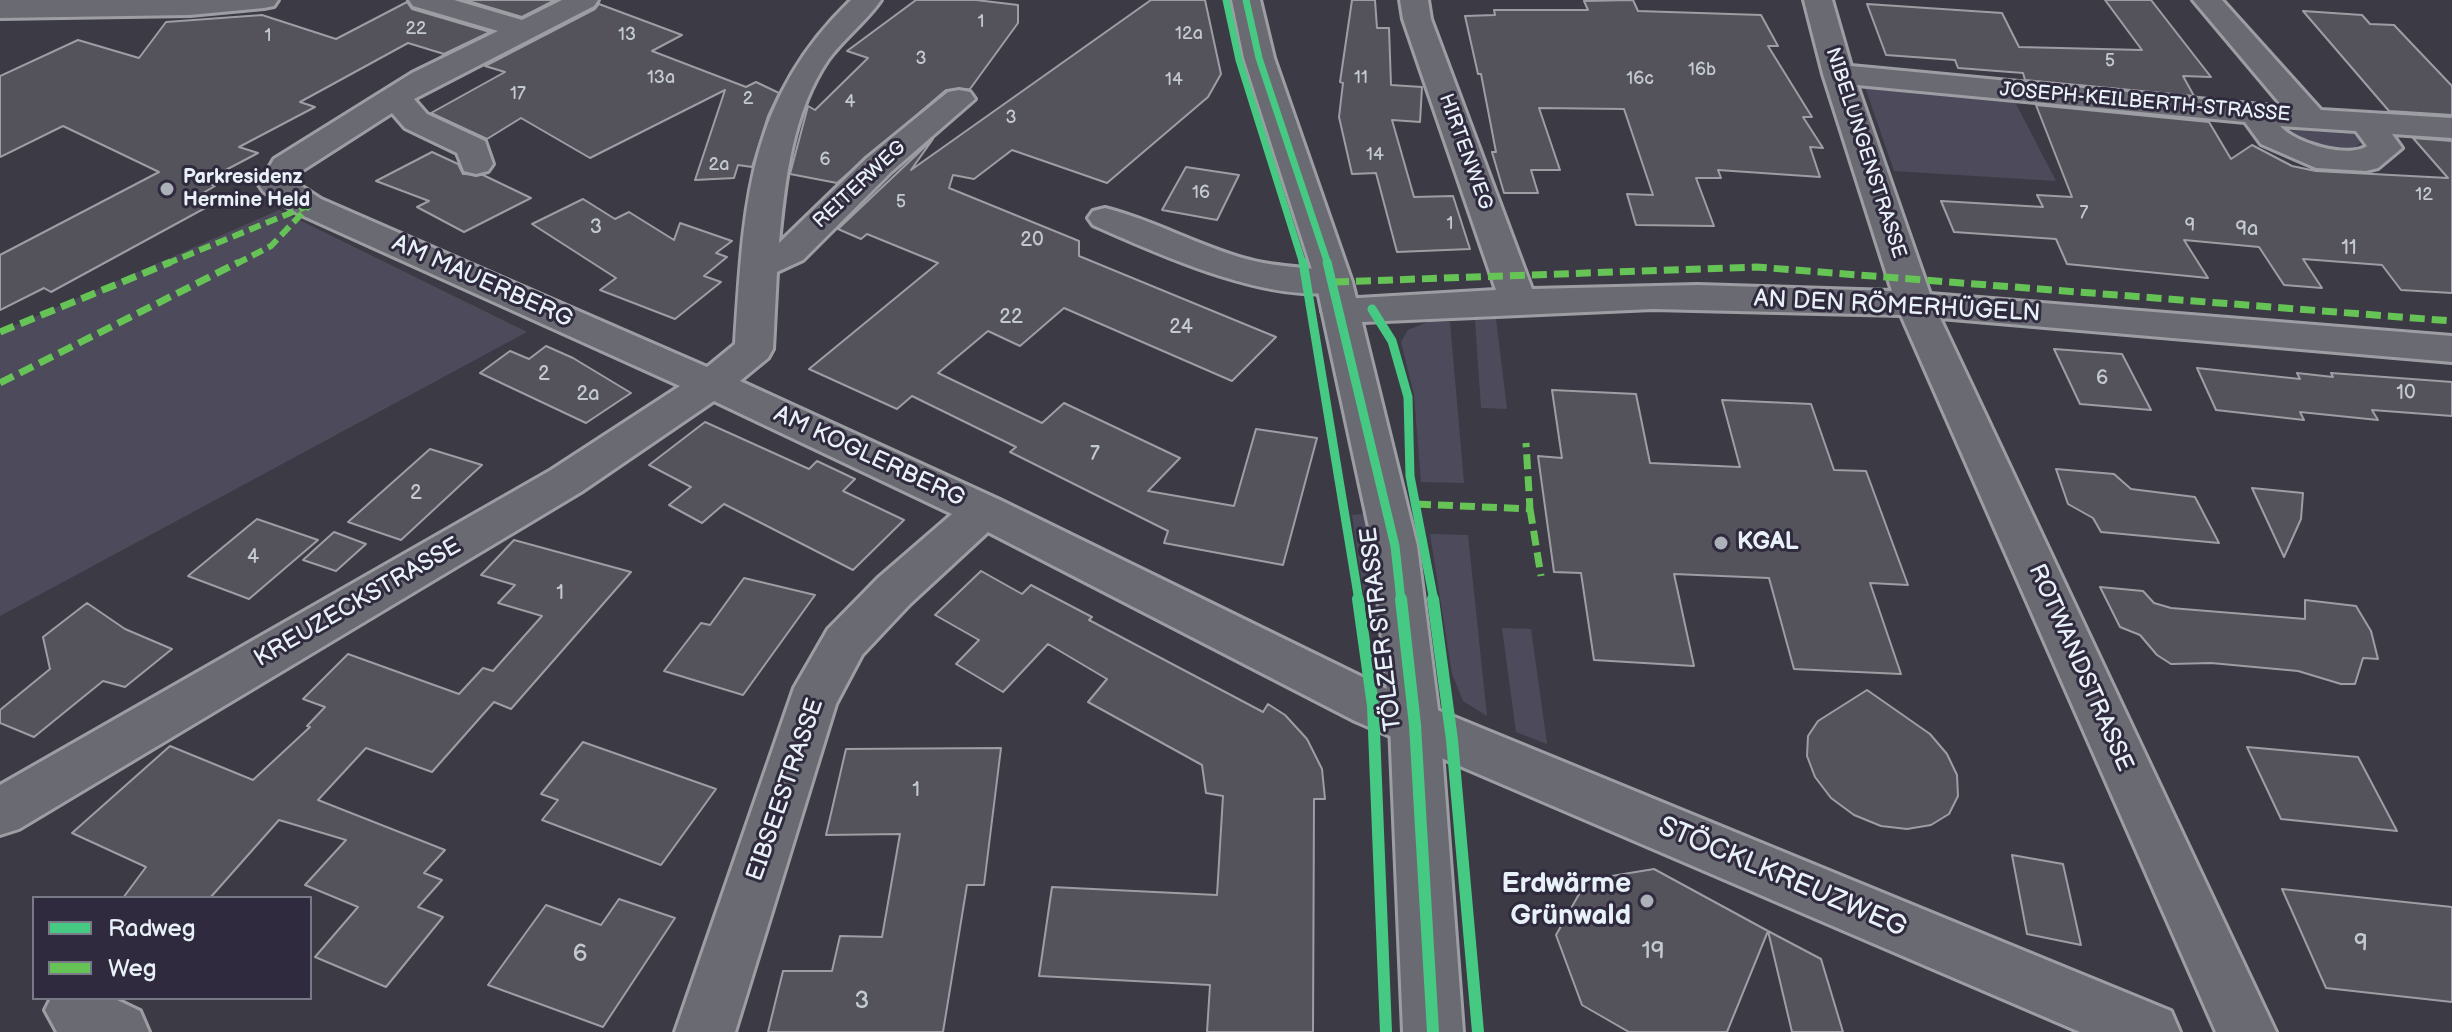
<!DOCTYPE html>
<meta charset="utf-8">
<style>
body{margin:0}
#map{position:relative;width:2452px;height:1032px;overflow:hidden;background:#3c3a44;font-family:"Balsamiq Sans",sans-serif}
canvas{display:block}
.legend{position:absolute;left:32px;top:896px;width:280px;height:104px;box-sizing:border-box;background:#2f2a3d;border:2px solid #797a88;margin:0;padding:10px 14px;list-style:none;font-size:24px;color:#e8f1f8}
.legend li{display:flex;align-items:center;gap:16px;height:40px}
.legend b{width:40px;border:2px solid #797a88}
</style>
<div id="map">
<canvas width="2452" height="1032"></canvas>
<ul class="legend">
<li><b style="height:10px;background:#46c982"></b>Radweg</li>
<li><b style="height:10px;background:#66c356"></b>Weg</li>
</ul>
</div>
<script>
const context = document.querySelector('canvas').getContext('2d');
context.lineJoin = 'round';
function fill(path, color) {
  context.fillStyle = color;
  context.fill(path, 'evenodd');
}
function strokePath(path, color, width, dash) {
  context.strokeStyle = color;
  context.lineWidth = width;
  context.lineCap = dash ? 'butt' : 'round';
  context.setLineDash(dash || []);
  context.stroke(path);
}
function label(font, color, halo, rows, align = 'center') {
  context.font = font + ' "Balsamiq Sans",sans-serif';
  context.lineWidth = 6;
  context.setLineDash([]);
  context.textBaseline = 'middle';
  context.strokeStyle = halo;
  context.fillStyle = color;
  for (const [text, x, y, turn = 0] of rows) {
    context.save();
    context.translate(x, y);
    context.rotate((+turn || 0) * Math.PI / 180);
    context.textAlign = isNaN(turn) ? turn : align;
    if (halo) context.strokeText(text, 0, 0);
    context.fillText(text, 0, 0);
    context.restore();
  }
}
const green = new Path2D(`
 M1865 87 2014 100 2056 181 1894 171Z
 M2285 125 2352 130 2366 138 2350 152 2319 150 2284 133Z
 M279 210 527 332 0 616V332Z
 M1496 319 1507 409 1481 408 1475 320Z
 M1428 322H1450L1464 483 1421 482 1414 395 1401 342 1408 330Z
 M1365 514 1376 597 1364 596 1352 515Z
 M1430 534 1468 535 1487 716 1463 701 1452 674Z
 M1502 628 1531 629 1547 744 1516 732Z`);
const building = new Path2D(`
 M465 0H555L522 17Z
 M916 0H976L1018 5V23L970 89 946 90 837 183 790 174 808 106 815 110 868 58 847 51Z
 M1151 0H1205L1221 74 1208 97 1107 183 1012 150 974 179 953 175 949 188 1079 241V256L1276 337 1232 381 1064 308 1020 346 988 331 938 373 1042 423 1064 403 1180 458 1148 491 1234 506 1256 429 1317 438 1283 565 1164 543 1168 531 1010 452 1016 447 912 396 897 409 809 369 938 263 867 234 861 239 838 229 933 139 911 170Z
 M1352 0H1375L1377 28H1389L1391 85 1422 87 1420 122 1392 120 1414 197 1453 196 1470 249 1397 252 1376 173 1352 174 1339 117 1343 83 1340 82Z
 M1633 0 1638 11 1761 15 1778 46H1768L1812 117H1803L1823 148 1810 147 1820 177 1718 170 1721 178H1696L1714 226 1636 225 1627 194 1653 195 1624 109 1539 108 1560 170H1531L1538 193H1504L1492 152H1496L1481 74H1478L1465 16 1495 15 1494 10H1588L1584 1Z
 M2105 0H2151L2211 77 2183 76 2194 96 2025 80 2023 73 1958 68 1955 60 1886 55 1867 4 2002 13 2019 47 2142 50Z
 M407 2 412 9 490 32 444 54 408 43 300 102 315 107 239 147 258 153 203 182 215 186 203 193 218 201 51 292 44 288 0 310V255L159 172 63 126 0 157V76L78 40 139 58 166 22 262 15 336 39Z
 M599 4 682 35 652 51 746 87 756 82 779 93 768 116 752 167 738 165 734 178 695 180 725 90 590 158 521 118 487 139 431 113 505 72 485 66 595 9Z
 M2303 11 2362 15 2370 24 2394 25 2452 86V115L2389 111Z
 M2036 105 2209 122 2231 159 2252 145 2292 166 2316 171 2448 178 2413 138 2452 141V293L2401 290 2382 265 2303 259 2322 288 2284 285 2259 247 2184 240 2208 278 2067 264 2056 239 1954 232 1941 201 2043 207 2037 195 2072 197Z
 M432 152 458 164 463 174 483 175 531 198 464 232 417 207 429 201 376 181Z
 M1186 167 1239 175 1217 220 1162 210Z
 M583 199 615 219 629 212 674 240 680 223 732 241 716 253 727 257 704 276 721 282 675 319 600 290 616 278 532 224Z
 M546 346 573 358 631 393 586 423 480 373 510 351 529 359Z
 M2054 349 2122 354 2151 410 2080 404Z
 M2197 368 2300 379 2297 373 2333 377 2331 373 2452 382V416L2372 410 2378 420 2300 412 2304 420 2216 410Z
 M1552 390 1636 394 1650 463 1740 467 1722 400 1811 404 1834 470 1866 471 1908 585 1870 583 1901 674 1794 669 1769 578 1674 574 1694 666 1594 660 1581 573 1554 572 1538 456 1562 458Z
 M705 422 809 469 817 461 855 479 843 491 904 520 853 570 724 504 702 523 669 505 691 487 649 465Z
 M430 449 482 465 401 540 348 522Z
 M2056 469 2114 474 2131 489 2195 497 2219 543 2101 532 2093 518 2068 504Z
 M2252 488 2303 493 2301 519 2284 557Z
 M257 519 318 540 249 599 188 576Z
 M334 532 366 544 336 571 303 560Z
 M514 540 631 572 511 709 494 702 432 772 366 748 318 800 445 850 424 873 442 880 418 907 443 917 386 987 315 957 358 907 305 885 346 840 279 820 210 898H123L146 867 72 833 170 746 253 780 310 727 307 726 325 707 303 699 348 654 459 694 483 668 493 671 542 616 498 603 515 585 481 575Z
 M981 571 1022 594 1031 585 1092 617 1089 620 1263 712 1268 704 1285 715 1307 739 1322 769 1325 799H1314L1313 1032H1207L1210 985 1039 976 1052 887 1217 895 1223 796 1206 793 1202 765 1088 702 1107 679 1048 644 1003 692 956 664 979 640 935 615Z
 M744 578 815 595 743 695 664 671 701 623 710 625Z
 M2100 587 2143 591 2154 603 2171 608 2305 619V600L2356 606 2371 631 2378 659 2363 658 2355 684H2341L2298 671 2211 663 2171 664 2157 655 2140 635 2120 627Z
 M87 603 125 629 172 649 125 687 103 681 34 737 0 723V710L50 669 43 637Z
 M1867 690 1930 734 1947 754 1957 775 1958 796 1949 814 1931 825 1907 829 1881 826 1854 815 1831 798 1815 777 1807 756 1808 736 1818 721Z
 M583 742 716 789 661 865 542 820 558 800 541 794Z
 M2247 747 2358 757 2397 831 2281 819Z
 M1001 748 984 885H967L943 1032H768L783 971H832L840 936 882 937 900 834 826 835 846 749Z
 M2012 855 2063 864 2081 945 2027 934Z
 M1654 869 1768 931 1727 1032H1629L1582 1005 1556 935 1587 880Z
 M2282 889 2452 907V1002L2326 988Z
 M619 899 675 918 603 1027 488 985 546 905 601 925Z
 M1768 931 1821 959 1843 1032H1792Z`);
const minor = new Path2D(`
 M0 0H278L274 6 264 8 190 15 0 18Z
 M409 0H454L522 20 562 0H598L594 6 414 99 427 114 485 141 493 164 488 171 476 174 464 171 457 153 405 128 392 113 300 172 295 182 321 199 707 367 735 344C744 208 746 101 851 0H881C866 22 844 38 828 60 792 113 785 181 779 243L867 158 948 92 959 90 970 92 975 99 891 172 803 260 777 272 773 349 768 358 740 381 1000 500 1391 691 2171 1011 2180 1032H2080L1355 721 988 532 910 604 862 655 836 704 735 1032H675L794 688 828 629 878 578 952 514 714 401 581 492 19 829 0 835V785L551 470 680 386 297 213 264 192 259 185 274 159 412 73 498 31 413 6Z
 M1400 0H1428L1431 19 1532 289 1698 285 1892 291 1823 74 1804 0H1832L1851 66 2283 107 2193 0H2222L2321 110 2452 118V138L2392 134 2402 148 2378 168 2366 171 2316 168 2261 144 2245 122 1857 85 1930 294 2452 336V362L1940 318 2276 1032H2216L1901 315 1653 309 1341 323 1328 319 1322 311 1328 303 1341 299 1496 290 1403 19ZM2280 126 2356 131 2367 146C2347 159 2295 143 2280 126Z
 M1105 208C1154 220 1200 247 1250 260 1282 269 1315 266 1347 274L1352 282 1347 290C1276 308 1158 254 1093 225L1088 218 1093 211Z
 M51 998H113L140 1011 149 1032H57L45 1010Z`);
const major = new Path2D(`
 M1232 0H1260L1274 58 1352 282 1417 546 1440 725 1463 1032H1403L1390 725 1373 546 1316 282 1244 58Z`);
const quietFar1 = new Path2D(`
 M166 264 305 207
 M236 264 271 246 309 206`);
const quiet = new Path2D(`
 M1334 282 1756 267 2452 321
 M0 332 171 262
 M0 383 239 262
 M1416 504 1530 509 1526 443
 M1530 509 1541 576`);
const cyclewayFar2 = new Path2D(`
 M1226 0 1239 60 1303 264
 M1246 0 1259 58 1328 264`);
const cyclewayFar1 = new Path2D(`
 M1303 262 1359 601
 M1327 262 1395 546 1401 601
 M1372 309 1392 341 1408 397 1410 476 1434 601`);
const cycleway = new Path2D(`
 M1358 599 1373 706 1386 1032
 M1401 599 1415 725 1433 1032
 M1433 599 1452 740 1478 1032`);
const markers = [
 [167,189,8,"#acb1b9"],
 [1721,543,8,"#acb1b9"],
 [1647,901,8,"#acb1b9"]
];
const farNumbernames = [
 ["1",981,22],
 ["22",416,29],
 ["12a",1189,34],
 ["13",627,35],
 ["1",268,36],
 ["3",921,59],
 ["5",2110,61],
 ["16b",1702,70],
 ["13a",661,78],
 ["11",1361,78],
 ["16c",1640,79],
 ["14",1174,80],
 ["17",518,94],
 ["2",748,99],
 ["4",850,102],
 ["3",1011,118],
 ["14",1375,155],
 ["6",825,160],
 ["2a",719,165],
 ["16",1201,193],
 ["12",2424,195],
 ["5",901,202],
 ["7",2084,213],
 ["1",1450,224],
 ["9",2190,226]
];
const farStreetnames = [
 ["JOSEPH-KEILBERTH-STRASSE",2145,103,5],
 ["HIRTENWEG",1465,152,70],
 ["NIBELUNGENSTRASSE",1865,153,72],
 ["REITERWEG",860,185,-43]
];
const farPoinames = [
 ["Parkresidenz",183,178],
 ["Hermine Held",183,201]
];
const numberNames = [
 ["3",596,228],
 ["9a",2247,230],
 ["20",1032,241],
 ["11",2349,249],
 ["22",1011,318],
 ["24",1181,328],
 ["2",544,375],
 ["6",2102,379],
 ["10",2406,394],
 ["2a",588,395],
 ["7",1095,455],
 ["2",416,494],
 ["4",253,558],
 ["1",560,594],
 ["1",916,791]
];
const streetNames = [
 ["AM MAUERBERG",482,282,24],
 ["AN DEN RÖMERHÜGELN",1897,307,3],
 ["AM KOGLERBERG",869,457,25],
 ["KREUZECKSTRASSE",358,603,-30],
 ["TÖLZER STRASSE",1382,629,-97],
 ["ROTWANDSTRASSE",2080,668,66],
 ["EIBSEESTRASSE",786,790,-71]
];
const poiNames = [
 ["KGAL",1737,543]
];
const nearNumbernames = [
 ["9",2361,944],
 ["19",1653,952],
 ["6",580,955],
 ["3",862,1002]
];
const nearStreetnames = [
 ["STÖCKLKREUZWEG",1782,878,23]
];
const nearPoinames = [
 ["Erdwärme",1631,885],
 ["Grünwald",1631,917]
];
fill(green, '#4d4b5b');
fill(building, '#54525a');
strokePath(building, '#9d9ea4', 2);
strokePath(minor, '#9d9ea4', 6);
strokePath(major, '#9d9ea4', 6);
fill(minor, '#6a6b72');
fill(major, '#6a6b72');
strokePath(quietFar1, '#66c356', 6, [12, 6]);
strokePath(quiet, '#66c356', 7, [15, 7]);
strokePath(cyclewayFar2, '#46c982', 7);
strokePath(cyclewayFar1, '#46c982', 9);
strokePath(cycleway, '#46c982', 12);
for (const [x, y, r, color] of markers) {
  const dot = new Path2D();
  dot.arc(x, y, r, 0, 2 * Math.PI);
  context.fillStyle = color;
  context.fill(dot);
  strokePath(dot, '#2f2a3d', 3);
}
label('18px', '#c3c9d0', null, farNumbernames);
label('20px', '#e8f1f8', '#2f2a3d', farStreetnames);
label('bold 20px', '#e8f1f8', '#2f2a3d', farPoinames, 'left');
label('20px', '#c3c9d0', null, numberNames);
label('24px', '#e8f1f8', '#2f2a3d', streetNames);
label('bold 24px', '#e8f1f8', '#2f2a3d', poiNames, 'left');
label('24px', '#c3c9d0', null, nearNumbernames);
label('28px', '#e8f1f8', '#2f2a3d', nearStreetnames);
label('bold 28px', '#e8f1f8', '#2f2a3d', nearPoinames, 'right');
</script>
